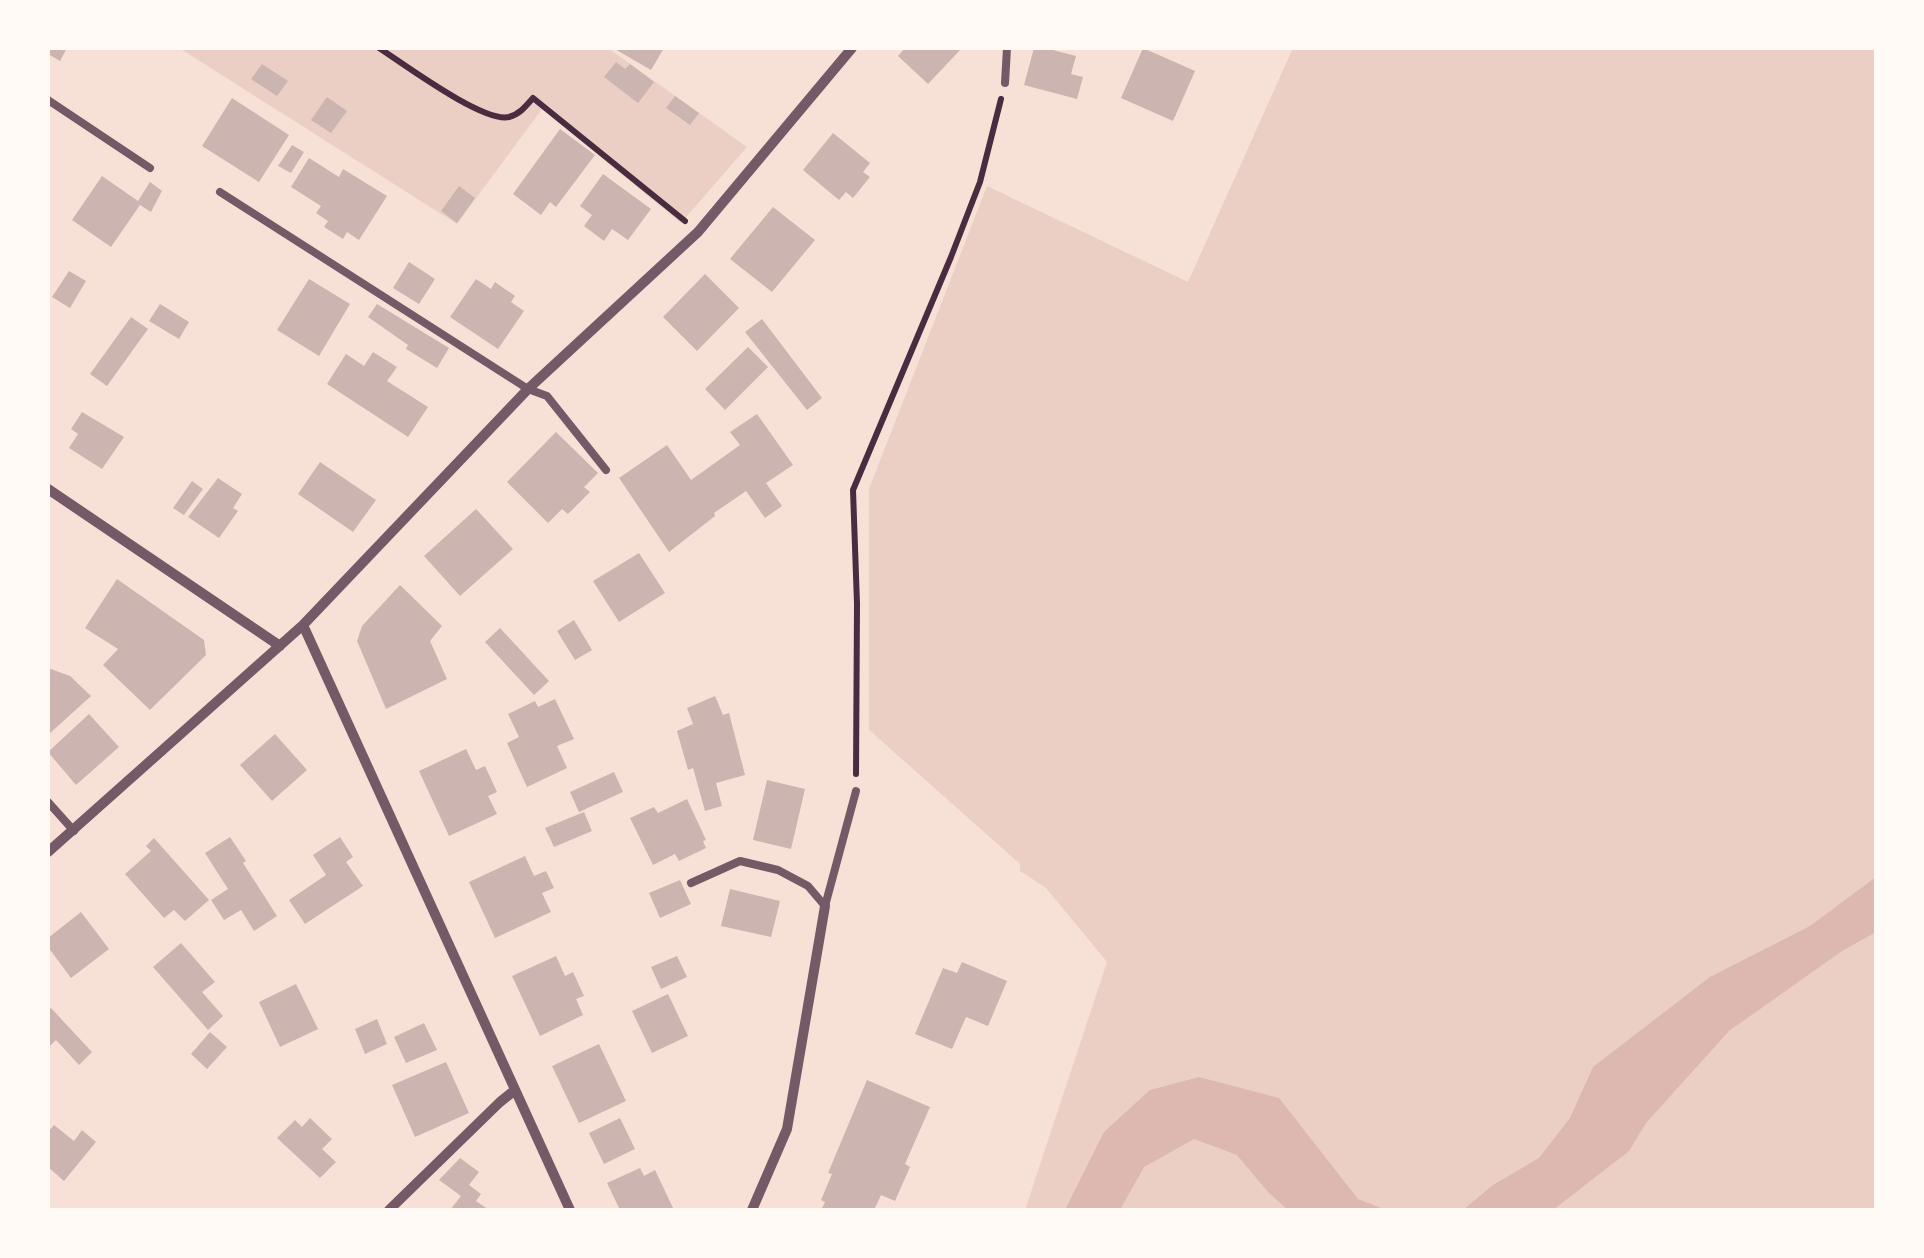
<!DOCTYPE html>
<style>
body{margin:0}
#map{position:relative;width:1924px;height:1258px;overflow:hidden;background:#f7e1d7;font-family:"Fira Sans Condensed",sans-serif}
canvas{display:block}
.frame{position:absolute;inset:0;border:50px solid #fffaf5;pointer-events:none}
</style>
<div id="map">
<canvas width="1924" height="1258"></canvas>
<div class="frame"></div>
</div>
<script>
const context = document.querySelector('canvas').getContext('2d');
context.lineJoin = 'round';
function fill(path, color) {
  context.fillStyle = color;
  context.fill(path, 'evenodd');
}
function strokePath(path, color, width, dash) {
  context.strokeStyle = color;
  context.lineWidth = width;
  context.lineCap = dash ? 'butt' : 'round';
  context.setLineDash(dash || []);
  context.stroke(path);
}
const green = new Path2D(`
 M179 48H608L747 147 681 223 542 109 457 224Z
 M1293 48H1876V1210H1025L1107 962 1046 888 1020 871V864L869 730V489L987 186 1188 282Z`);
const water = new Path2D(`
 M1876 877V932L1842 951 1729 1031 1646 1123 1629 1151 1553 1210H1463L1493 1185 1539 1158 1570 1118 1593 1067 1710 977 1810 926Z
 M1199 1077 1279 1098 1358 1199 1386 1210H1288L1268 1192 1237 1155 1194 1139 1144 1167 1120 1210H1065L1104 1132 1150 1090Z`);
const building = new Path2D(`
 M48 48H67L60 61 48 54Z
 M613 48H664L651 70Z
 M905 48H962L928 84 898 56Z
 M1034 48H1045L1076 56 1071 74 1083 77 1077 99 1024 85Z
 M1143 48 1195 71 1173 121 1121 98Z
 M616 62 625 69 630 64 654 82 638 103 604 77Z
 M262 64 288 81 277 96 251 79Z
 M675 96 699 113 690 125 666 108Z
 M327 97 347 111 331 133 311 120Z
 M232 98 289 135 259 182 202 146Z
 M560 129 595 155 556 207 550 202 541 215 513 194Z
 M833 133 870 163 863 172 870 177 853 198 846 192 839 200 803 170Z
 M292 145 304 152 291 173 278 166Z
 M309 158 339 177 343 169 387 196 359 240 347 232 343 239 324 227 328 221 316 213 321 206 291 187Z
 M603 174 651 209 628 240 612 229 604 241 584 226 592 215 580 206Z
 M102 176 138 201 150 182 162 191 151 212 140 205 111 247 72 220Z
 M459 186 475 198 457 223 441 211Z
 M773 207 815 240 772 292 730 259Z
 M409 262 435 279 419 304 393 288Z
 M69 271 86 281 70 308 52 297Z
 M705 274 739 308 697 351 663 317Z
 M309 279 350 304 319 356 277 330Z
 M476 279 491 289 495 282 515 296 511 302 524 311 498 349 450 317Z
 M160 304 189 322 179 339 149 321Z
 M377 304 449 348 437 368 406 349 408 345 368 317Z
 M131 317 148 329 107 386 90 374Z
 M762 319 822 398 807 410 745 332Z
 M748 347 768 367 725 410 705 389Z
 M373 352 397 367 387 381 428 407 408 437 327 384 346 354 364 366Z
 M82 412 124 437 102 469 69 448 78 434 71 429Z
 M757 414 793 465 766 483 782 506 765 518 746 491 714 513 715 516 669 552 619 478 667 445 691 480 740 445 730 432Z
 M556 432 598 473 584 487 590 492 568 514 562 509 548 523 507 482Z
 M320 462 376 500 353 532 298 494Z
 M218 478 242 494 233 508 238 511 219 538 188 517Z
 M192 481 203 489 184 515 173 508Z
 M476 509 513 549 460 596 424 556Z
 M639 553 665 593 619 622 593 581Z
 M117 579 204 640 206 655 150 710 103 665 118 649 85 628Z
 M400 585 442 626 430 641 447 679 386 709 357 641 362 626Z
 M574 620 592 650 575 660 557 631Z
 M500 628 549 681 534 695 485 642Z
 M48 668 70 676 91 696 48 735Z
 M715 696 723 715 729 713 745 775 716 783 722 806 705 811 693 768 688 770 677 731 693 724 687 708Z
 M555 699 574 739 557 746 567 768 527 787 507 743 519 737 508 714 535 701 538 707Z
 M89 714 119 747 76 785 48 752Z
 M275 734 307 770 272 801 240 765Z
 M466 749 476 770 485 766 497 792 488 796 497 814 449 836 419 771Z
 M614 772 623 792 579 812 570 792Z
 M767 780 805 789 791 849 753 840Z
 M687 799 706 840 703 841 706 848 679 861 675 854 653 865 630 818 654 807 658 813Z
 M584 812 592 831 554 847 545 828Z
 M230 837 246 861 243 863 277 916 254 931 241 910 224 920 211 900 228 889 205 853Z
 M340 837 353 857 346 862 363 886 305 924 289 900 326 875 313 855Z
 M154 838 209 900 185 921 174 910 164 918 125 874 151 851 146 846Z
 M525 856 534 876 546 871 554 888 542 893 551 912 495 938 469 882Z
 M680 880 691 904 660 918 649 893Z
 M730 889 780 901 771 937 721 926Z
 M81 912 109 949 71 978 48 947V938Z
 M181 943 215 982 202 992 223 1016 208 1030 153 967Z
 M556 956 565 976 573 972 584 996 576 999 583 1015 540 1036 512 976Z
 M677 956 687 977 661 989 651 967Z
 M962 962 1007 981 988 1026 966 1017 952 1049 915 1034 943 968 957 973Z
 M296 984 318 1029 280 1047 259 1002Z
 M668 994 688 1036 652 1053 632 1011Z
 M51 1008 92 1052 79 1065 56 1040 48 1048V1011Z
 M377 1019 387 1044 365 1054 355 1029Z
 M424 1023 437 1050 406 1063 394 1037Z
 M210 1032 227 1047 207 1069 191 1054Z
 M599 1044 626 1101 579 1123 552 1066Z
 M446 1062 469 1113 415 1137 392 1085Z
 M867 1080 930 1107 905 1164 910 1167 895 1201 881 1195 874 1210H821L825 1202 821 1200 832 1174 828 1173Z
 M310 1118 332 1139 322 1149 336 1162 320 1178 277 1138 295 1120 302 1127Z
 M620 1118 635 1149 604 1164 589 1133Z
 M54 1125 74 1141 82 1130 96 1142 64 1181 48 1167V1132Z
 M460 1158 479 1172 469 1185 481 1194 476 1201 489 1210H450L461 1196 439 1180Z
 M640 1168 644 1176 655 1170 674 1210H620L607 1183Z`);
const path = new Path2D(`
 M379 48C404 64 483 123 509 117 520 114 526 106 533 98L685 221
 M856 774 857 604 853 490 951 257 980 182 1001 99`);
const service = new Path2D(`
 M1005 83 1007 48
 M48 100 150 168
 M220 192 528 389 547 396 606 470
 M48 802 74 831
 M691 883 740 861 778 870 808 886 825 906
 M825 906 856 791`);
const minor = new Path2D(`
 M48 489 280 646
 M303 625 570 1210
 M48 852 303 625 528 389 698 232 852 48
 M389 1210 500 1102 515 1090
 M752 1210 787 1129 825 906`);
fill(green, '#ebcfc5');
fill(water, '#dcb8b0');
fill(building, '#ccb4b1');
strokePath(path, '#4a2c40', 6);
strokePath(service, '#755966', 8);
strokePath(minor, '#755966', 10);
</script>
